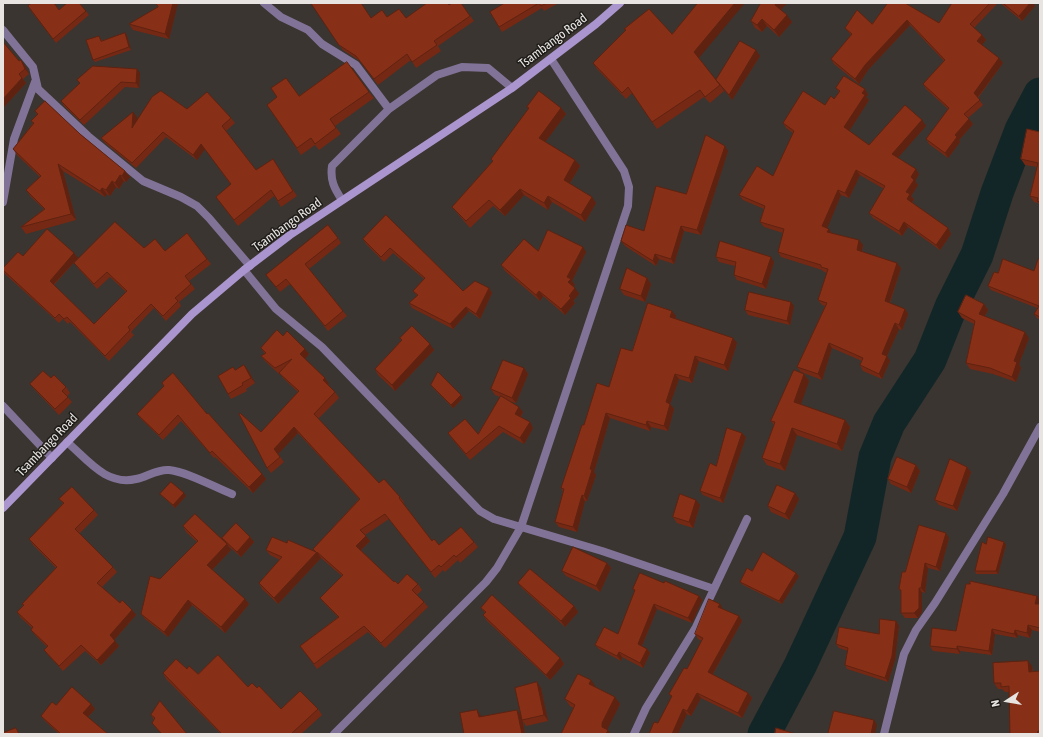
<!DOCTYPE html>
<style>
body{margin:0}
#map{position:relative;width:1043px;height:737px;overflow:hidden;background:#3a3530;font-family:"Asap Condensed",sans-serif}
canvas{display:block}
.frame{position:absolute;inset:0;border:4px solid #e7e4e1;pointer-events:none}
.north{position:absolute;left:987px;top:681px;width:40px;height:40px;-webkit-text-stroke:3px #1f1d1a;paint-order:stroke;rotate:258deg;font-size:11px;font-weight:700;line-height:16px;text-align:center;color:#e7e4e1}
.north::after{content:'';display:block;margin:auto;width:14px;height:18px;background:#e7e4e1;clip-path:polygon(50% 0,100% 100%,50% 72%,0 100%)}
</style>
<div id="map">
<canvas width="1043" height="737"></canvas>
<div class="frame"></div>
<div class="north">N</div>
</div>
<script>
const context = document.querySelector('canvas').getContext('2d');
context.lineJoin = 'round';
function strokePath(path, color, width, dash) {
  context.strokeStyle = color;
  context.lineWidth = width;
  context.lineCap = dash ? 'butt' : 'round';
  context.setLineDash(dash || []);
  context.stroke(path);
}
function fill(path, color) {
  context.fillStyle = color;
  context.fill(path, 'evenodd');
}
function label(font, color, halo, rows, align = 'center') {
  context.font = font + ' "Asap Condensed",sans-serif';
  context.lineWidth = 3;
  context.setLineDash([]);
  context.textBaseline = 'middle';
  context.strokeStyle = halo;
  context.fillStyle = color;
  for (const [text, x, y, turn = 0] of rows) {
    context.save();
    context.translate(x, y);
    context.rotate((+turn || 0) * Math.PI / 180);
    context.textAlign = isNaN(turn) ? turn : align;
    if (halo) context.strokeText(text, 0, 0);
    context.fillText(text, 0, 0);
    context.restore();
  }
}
const river = new Path2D(`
 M764 734 800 666 860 537 875 457 889 423 930 360 951 307 977 255 997 193 1021 130 1040 94`);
const street = new Path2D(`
 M264 3 281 17 308 30 322 44 356 65 389 109
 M3 30 33 67 38 89 88 136 143 181 181 197 197 206 209 218 250 266
 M342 200C334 188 330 180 332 166L389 109 437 75 462 67 488 68 512 88
 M3 202 14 139 35 82
 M244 270 276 309 322 347 480 511 494 519 602 551 714 589
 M3 406 52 458
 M67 442C88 460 106 486 136 479 147 477 157 469 169 470 188 472 214 487 232 494
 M334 734 486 582 497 568 521 527 628 206 629 187 624 171 551 59
 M634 734 646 708 696 627 747 519
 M884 734 904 654 916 630 935 603 1003 494 1040 427`);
const secondary = new Path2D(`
 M3 508 192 314 244 270 290 235 512 88 596 24 620 3`);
const wall = new Path2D(`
 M156 3H178L169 39 133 30 129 24 158 7Z
 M311 3 371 18H406L449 5 461 3 474 21 438 46 441 51 416 68 411 60 378 85 360 61 343 50Z
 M505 3H559L544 11 542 8 502 32 499 27Z
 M888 3 939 23 952 3H998L974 28 982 35 986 40 982 45 1003 63 978 98 983 105 968 118 973 124 959 140 960 142 948 158 929 144 926 139 948 109 926 89 923 84 944 61 910 25 868 70 859 84 834 64 831 59 851 35 845 28 872 24Z
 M1000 3H1033L1035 6 1022 21Z
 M59 10 86 11 89 15 56 43 31 11Z
 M781 10 792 22 779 37 767 26 762 32 755 28 751 21Z
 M125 33 127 36 131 50 95 62 93 60 101 39 102 41Z
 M672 34 698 58 719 84 760 56 732 100 721 86 724 91 710 103 704 97 657 129 632 93 626 99 597 69 593 63Z
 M3 42 19 61 21 60 25 66 29 74 23 79 26 83 3 108Z
 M140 73 139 88 125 87 84 125 64 106 61 101 80 84 77 80Z
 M836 88 865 89 868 95 866 97 869 100 849 131 869 145 926 126 897 158 919 174 915 181 918 185 911 196 914 199 912 203 948 228 951 234 940 250 908 227 902 236 873 218 869 213 884 189 860 175 849 198 841 195 827 228 832 233 863 245 862 251 901 268 890 303 905 309 908 314 902 330 899 329 887 356 890 361 882 379 863 371 860 365 862 361 832 348 822 380 801 372 797 367 825 306 822 305 818 300 827 273 824 272 822 270 781 257 778 252 783 233 764 227 760 222 764 209 743 200 739 195 773 176 793 133 786 128 783 123 825 105 834 99 839 92Z
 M369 92 374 98 335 126 341 134 319 150 315 145 301 155 267 105 299 96Z
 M527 107 561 108 566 114 545 142 575 160 580 166 570 183 596 203 585 222 552 202 548 210 524 195 505 216 493 206 470 228 457 213 452 207 492 162 529 109Z
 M187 109 231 118 235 123 226 131 256 170 273 159 297 196 281 207 274 196 238 226 216 197 231 185 205 149 197 160 166 137 136 168 105 143 101 138 137 117V120Z
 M35 111 80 134 125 171 130 177 126 182 124 181 119 189 116 187 110 196 107 194 105 197 63 171 76 220 26 234 21 227 44 209 31 197 26 190 40 177 17 155 13 149 33 123 31 121 37 115Z
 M1040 132V206L1038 203 1034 202 1030 196 1037 167 1025 165 1021 159Z
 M728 151 701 235 684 231 674 264 659 259 656 266 625 246 621 241 644 231 686 194Z
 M386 215 463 291 489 288 492 293 480 319 469 311 453 329 412 308 409 303 417 296 413 291 424 279 393 253 384 262 366 244 363 239Z
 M338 238 341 243 309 269 347 316 328 331 290 284 280 292 266 275Z
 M144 248 165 251 207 259 211 264 189 281 195 289 179 302 181 306 166 321 154 308 131 332 134 335 109 361 70 322 68 324 63 319 59 323 5 274 3 270V268L23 256 78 258 54 285 94 324 126 292 110 277 97 289 78 268 74 263Z
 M538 251 586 252 572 281 575 285 573 287 579 294 573 301 575 303 565 315 543 296 540 301 505 271 501 265Z
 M716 257 774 262 766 289 737 280 734 275 735 266 719 262Z
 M1040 259V320L1037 318 1034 314 1037 308 991 290 988 286 998 273 1034 271Z
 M647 278 651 284 645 302 624 295 620 289Z
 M984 304 988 310 985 316 1029 338 1019 364 1021 368 1016 382 993 374 970 369 966 363 974 324 962 318 958 312Z
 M794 306 790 325 748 315 745 310Z
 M676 316 675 318 737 343 728 371 699 361 692 383 679 379 670 404 674 409 668 431 651 427 650 431 610 418 594 472 596 475 587 501H585L577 532 559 527 555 522 563 492 561 488 584 425 632 351Z
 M283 336 309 354 305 359 329 384 328 385 335 392 339 398 318 419 379 483 400 497 404 502 403 503 432 541 439 545 474 542 478 547 460 563 458 560 445 572 443 570 435 578 389 519 365 535 370 541 361 550 394 582 398 584H418L422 590 417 595 424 602 428 607 385 648 368 632 317 669 300 646 338 617 324 603 320 598 342 576 321 558 278 604 262 589 259 583 280 560 270 555 266 550 287 543 315 551 313 549 359 499 298 433 278 454 284 462 271 473 267 468 261 432 298 392 283 378 280 373 279 374 265 361 261 356 265 354 261 348Z
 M400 338 434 350 395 391 378 375 375 369 401 341Z
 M524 368 528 374 516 403 509 401 523 412 521 417 530 422 533 428 524 444 503 432 470 460 452 439 448 433 478 434 500 397 495 395 491 389Z
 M235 370H248L255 383 246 389 247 391 231 399 228 394Z
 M804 374 809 381 800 405 845 420 850 427 842 451 797 435 785 471 767 465 762 458 774 425 771 421Z
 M51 378 66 387 70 393 67 396 72 402 59 415 34 389 30 384Z
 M162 383 207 414 262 474 266 479 253 493 215 457 214 458 181 421 163 440 141 419 137 414 164 386Z
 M431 385 461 395 463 398 453 408 433 388Z
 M746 437 723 503 703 495 700 491 716 466Z
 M916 465 920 471 911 493 891 484 888 479Z
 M967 467 971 472 957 511 939 505 935 500Z
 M160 494 186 496 175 508 162 496Z
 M59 499 94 510 98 515 79 534 113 567 117 572 102 587 120 603 132 610 136 615 114 640 119 646 101 665 85 651 63 671 48 655 44 650 47 647 35 635 31 630 32 628 21 618 17 612 56 568 33 545 29 539 63 503Z
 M799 499 789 520 771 512 768 506Z
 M700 505 693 528 677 523 673 517Z
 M183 526 227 544 231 550 212 570 249 604 225 633 192 605 168 637 145 619 141 614 160 579 197 542 186 532Z
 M250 537 254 542 241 557 226 544 222 538Z
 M949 538 940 571 928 568 925 593 922 592V612L918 618H905L901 613V592L899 589 905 572Z
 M986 544 1006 545 998 574H976L975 571Z
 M607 563 611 568 600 592 566 576 562 571Z
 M799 576 782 604 743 585 740 582Z
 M518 583 574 606 578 612 565 627 522 588Z
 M664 583 699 596 702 600 692 623 657 609 642 646 647 649 650 653 643 668 622 657 621 661 599 649 595 645 618 634 635 592 633 589Z
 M1040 604V632L1032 630 1030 638 1018 635 1017 638 995 634 992 655 960 651V654L933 651 930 646 956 631Z
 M481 608 560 658 564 664 550 680 487 621 483 615 485 613Z
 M723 609 742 621 713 674 748 693 752 698 742 718 701 698 691 716 687 714 678 734H649L658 723 672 698 669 694 687 669 702 641 698 639 695 634Z
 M896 621 899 626 895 660 888 682 847 669 845 665 848 651 839 648 836 644 879 634Z
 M1032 666 1033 671H1040V734H1010L1009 692H1005L1002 689H998L994 683Z
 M187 669 198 674 257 688 281 709H318L322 715 301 734H221L166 679 163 673Z
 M596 687 620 704 607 729 570 706 565 699Z
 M541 688 548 721 526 726 523 721 525 734 482 717 521 716Z
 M91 704 95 709 88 717 108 734H59L45 721 41 716 56 705Z
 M151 715 187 734H161L152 723 154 720Z`);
const shadedWall = new Path2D(`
 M173 3H178L169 39 165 34Z
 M735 3H745L698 59 694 52Z
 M776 3H787L780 11 775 5Z
 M1030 3H1033L1035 6 1022 21 1019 16Z
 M787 15 792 22 779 37 774 30Z
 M762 19 767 26 762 32 757 25Z
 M907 20 910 25 868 70 859 84 855 79 865 65Z
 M125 33 127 36 131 50 129 47Z
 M982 35 986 40 981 46 977 41Z
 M756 50 760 56 732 100 729 95Z
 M999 58 1003 63 977 98 974 93Z
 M21 60 25 66 29 74 25 69Z
 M137 69 140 73 139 88 136 83Z
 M22 78 26 83 3 108V99Z
 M865 89 868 95 866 97 869 100 848 133 844 127Z
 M561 108 566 114 543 145 539 138Z
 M133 112 137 117 136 133 132 128Z
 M969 119 973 124 959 140 960 142 948 158 945 153 955 135Z
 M922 120 926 126 896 160 892 154Z
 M201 144 205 149 197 160 193 155Z
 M725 146 728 151 701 235 697 230Z
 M575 160 580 166 568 186 564 180Z
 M58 164 63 171 76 220 71 214Z
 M916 169 919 174 915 181 918 185 911 196 914 199 911 204 907 199 906 192 911 177Z
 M856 170 860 175 849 198 845 193Z
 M125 171 130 177 126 182 122 176Z
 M120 175 124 181 119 189 115 183Z
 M112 181 116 187 110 196 106 190Z
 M102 188 107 194 105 197 100 191Z
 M520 189 524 195 505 216 500 210Z
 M838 190 841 195 826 231 822 226Z
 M548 196 552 202 548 210 544 203Z
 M592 197 596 203 585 222 581 215Z
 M904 222 908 227 902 236 899 231Z
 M681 226 684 231 674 264 671 259Z
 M948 228 951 234 940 250 936 245Z
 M829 229 832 234 827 232Z
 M859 240 863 245 861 255 857 250Z
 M583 247 586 252 572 281 575 285 572 288 568 282 567 277Z
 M74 253 78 258 53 285 50 281Z
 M655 254 659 259 656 266 653 261Z
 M771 257 774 262 766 289 762 284Z
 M897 263 901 268 888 307 885 301Z
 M647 278 651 284 645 302 641 296Z
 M489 288 492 293 480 319 476 314Z
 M575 288 579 294 573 301 575 303 565 315 561 309 569 296Z
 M539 291 543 296 540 301 536 295Z
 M791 302 794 306 790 325 787 321Z
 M984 304 988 310 983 319 979 314Z
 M466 307 469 311 453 329 450 324Z
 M905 309 908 314 902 330 899 325Z
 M672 311 676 316 674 322 670 317Z
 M895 323 899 329 887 356 890 361 882 379 879 374 882 354Z
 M1025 332 1029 338 1019 364 1021 368 1016 382 1012 377 1014 361Z
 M733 338 737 343 728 371 724 365Z
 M829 343 832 348 822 380 818 374Z
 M430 344 434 350 395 391 392 385Z
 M305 349 309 354 304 360 300 354Z
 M695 356 699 361 692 383 689 378Z
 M244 365 248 370 255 383 251 378Z
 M524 368 528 374 516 403 512 398Z
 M675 374 679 379 670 404 674 409 668 431 664 426 666 402Z
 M804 374 809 381 799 410 794 402Z
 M325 378 329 384 327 386 323 380Z
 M461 395 463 398 453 408 451 405Z
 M519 407 523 412 519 419 515 414Z
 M606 413 610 418 594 472 596 475 587 501 584 496 590 469Z
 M845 420 850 427 842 451 837 444Z
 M647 421 651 427 650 431 646 425Z
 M530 422 533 428 524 444 520 438Z
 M294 427 298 433 278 454 274 449Z
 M792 428 797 435 785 471 780 464Z
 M742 433 746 437 723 503 720 498Z
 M916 465 920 471 911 493 907 487Z
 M967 467 971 472 957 511 953 506Z
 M262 474 266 479 253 493 249 487Z
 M184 493 186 496 175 508 173 505Z
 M795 493 799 499 789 520 785 514Z
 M582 495 585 501 577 532 573 527Z
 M696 500 700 505 693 528 689 522Z
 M946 533 949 538 940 571 936 567Z
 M366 536 370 541 360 551 356 546Z
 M250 537 254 542 241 557 237 552Z
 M1004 542 1006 545 998 574 996 571Z
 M227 544 231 550 211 571 207 565Z
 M317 552 321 558 278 604 274 598Z
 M607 563 611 568 600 592 596 586Z
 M925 563 928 568 925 593 921 588Z
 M796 573 799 576 782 604 779 601Z
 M919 588 922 592V612L918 618 914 613Z
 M699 596 702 600 692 623 688 618Z
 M1037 596 1040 600 1039 608 1035 604Z
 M245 599 249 604 225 633 221 627Z
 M188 600 192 605 168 637 164 632Z
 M654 604 657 609 641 648 638 644Z
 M720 604 723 609 718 607Z
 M574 606 578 612 565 627 561 621Z
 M132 610 136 615 114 640 110 635Z
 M739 616 742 621 711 677 708 672Z
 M896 621 899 626 895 660 888 682 885 678Z
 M1028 625 1032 630 1030 638 1027 633Z
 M992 629 995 634 992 655 989 651Z
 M1015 630 1018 635 1017 638 1014 634Z
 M115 641 119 646 101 665 97 660Z
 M957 646 960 651V654L957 649Z
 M647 649 650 653 643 668 640 663Z
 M619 652 622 657 621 661 617 656Z
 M560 658 564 664 550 680 546 675Z
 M1028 661 1032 666 1033 677 1029 672Z
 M591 680 596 687 589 684Z
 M537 682 541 688 548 721 544 715Z
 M697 693 701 698 691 716 687 711Z
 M748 693 752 698 742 718 738 713Z
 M615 697 620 704 607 730 602 727V723Z
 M91 704 95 709 87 718 83 713Z
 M683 709 687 714 678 734H672Z
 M477 710 482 717H479Z
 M517 710 522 717 525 734H522Z
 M874 720 877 725 875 734H871Z
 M608 730 611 734H606Z`);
const building = new Path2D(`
 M32 3H54L59 10 67 3H79L86 11 53 39 28 6Z
 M156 3H173L165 34 129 24 158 7Z
 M311 3H361L371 18 382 10 387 17 399 9 406 18 427 3H447L449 5 452 3H461L470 16 434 41 437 45 412 62 407 54 374 79 356 56 339 45Z
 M505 3H547L541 6 539 3 499 27 490 12Z
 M698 3H735L694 52 720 85 705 97 700 90 652 122 628 87 622 93 593 63 626 30 624 29 649 9 672 34Z
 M761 3H776L775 5 787 15 774 30 762 19 757 25 751 21Z
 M888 3H905L939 23 952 3H990L970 24 982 35 977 41 999 58 974 93 980 100 964 114 969 119 955 135 957 137 945 153 926 139 949 108 923 84 945 60 907 20 865 65 855 79 831 59 852 34 845 28 857 10 872 24Z
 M1003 3H1030L1019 16Z
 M125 33 129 47 93 60 86 40 99 36 101 41Z
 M740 41 756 50 729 95 716 80Z
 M3 42 19 61 21 60 25 69 19 74 22 78 3 99Z
 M347 62 369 92 330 119 336 128 315 144 311 138 297 148 267 105 277 97 271 88 286 78 299 96Z
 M93 66 137 69 136 83 121 82 80 120 61 101 80 83 77 80Z
 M844 76 865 89 862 93 865 95 844 127 869 145 905 105 922 120 892 154 916 169 911 177 914 180 906 192 910 194 907 199 948 228 936 245 904 222 899 231 869 213 885 186 856 170 845 193 838 190 822 226 829 229 827 232 859 240 857 250 897 263 885 301 905 309 899 325 895 323 882 354 887 356 879 374 860 365 863 358 829 343 818 374 797 367 827 303 818 300 828 269 821 267V265L778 252 784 229 760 222 765 206 739 195 757 166 773 176 794 131 783 123 803 91 825 105 831 96 834 99 840 91 836 88Z
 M161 91 187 109 207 92 231 118 222 126 256 170 273 159 293 191 278 201 271 190 234 220 216 197 231 184 201 144 193 155 163 132 132 163 101 138 133 112 132 128 152 97Z
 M539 91 561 108 539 138 575 160 564 180 592 197 581 215 548 196 544 203 520 189 500 210 489 200 466 221 452 207 493 161 491 159 529 108 527 107Z
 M45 101 80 134 125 171 122 176 120 175 115 183 112 181 106 190 102 188 100 191 58 164 71 214 21 227 45 209 26 190 41 176 13 149 34 123 31 121 38 114 35 111Z
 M1027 129 1040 132V202L1037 201 1038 198 1030 196 1038 163 1021 159Z
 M706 135 725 146 697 230 681 226 671 259 655 254 653 261 621 241 626 225 644 231 656 186 686 194Z
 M386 215 463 291 475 281 489 288 476 314 466 307 450 324 409 303 418 295 413 291 425 278 390 248 381 257 363 239Z
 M115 222 144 248 155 239 165 251 187 233 207 259 185 276 191 284 175 298 178 301 163 316 151 304 128 327 130 330 105 356 67 317 64 319 59 314 55 318 3 270V268L18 252 23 256 47 229 74 253 50 281 94 324 127 291 107 272 94 284 74 263Z
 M328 225 338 238 305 264 343 311 325 326 286 279 276 287 266 275Z
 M548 230 583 247 567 277 571 279 568 282 575 288 569 296 571 298 561 309 539 291 536 295 501 265 524 239 538 251Z
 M720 241 771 257 762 284 734 275 736 262 716 257Z
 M1003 259 1034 271 1038 259H1040V317L1034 314 1039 306 988 286 994 272 998 273Z
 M627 268 647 278 641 296 620 289Z
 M749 292 791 302 787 321 745 310Z
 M966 295 984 304 979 314 1025 332 1014 361 1017 362 1012 377 990 368 966 363 975 321 958 312Z
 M648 303 672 311 670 317 733 338 724 365 695 356 689 378 675 374 666 402 670 404 664 426 647 421 646 425 606 413 590 469 592 470 584 496 582 495 573 527 555 522 564 489 561 488 582 425H584L597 383 609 387 621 348 632 351Z
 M412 326 430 344 392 385 375 369 402 340 400 338Z
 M277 330 283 336 287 331 305 349 300 354 325 378 323 380 335 392 314 414 379 483 384 479 400 497 399 498 432 541 434 539 439 545 461 527 474 542 456 557 454 555 441 567 439 565 431 572 385 514 360 530 366 536 356 546 394 582 395 581 398 584 407 574 418 584 412 590 424 602 381 643 364 626 314 664 300 646 339 617 320 598 343 575 317 552 274 598 259 583 282 557 266 550 272 537 287 543 288 540 316 552 313 549 360 499 294 427 274 449 280 457 267 468 239 414 240 413 261 432 299 391 279 373 292 359 275 368 261 356 266 353 261 348Z
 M503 360 524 368 512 398 491 389Z
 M244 365 251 378 242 383 243 385 228 394 218 376 233 367 235 370Z
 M794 370 804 374 794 402 845 420 837 444 792 428 780 464 762 458 775 422 771 421Z
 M43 371 51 378 54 375 66 387 62 391 68 397 55 409 30 384Z
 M438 372 461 395 451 405 431 385Z
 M173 373 207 414 208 413 262 474 249 487 212 451 210 453 178 415 159 435 137 414 164 386 162 383Z
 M501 396 519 407 515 414 530 422 520 438 499 426 466 454 448 433 465 419 478 434Z
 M727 428 742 433 720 498 700 491 710 463 716 466Z
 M897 457 916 465 907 487 888 479Z
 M950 459 967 467 953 506 935 500Z
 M171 482 184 493 173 505 160 494Z
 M777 485 795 493 785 514 768 506Z
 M72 487 94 510 75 529 113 567 97 583 120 603 122 600 132 610 110 635 115 641 97 660 81 645 59 666 44 650 48 646 31 630 33 627 17 612 24 605 22 604 57 567 29 539 64 503 59 499Z
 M680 494 696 500 689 522 673 517Z
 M195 514 227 544 207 565 245 599 221 627 188 600 164 632 141 614 150 576 160 579 198 541 183 526Z
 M236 523 250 537 237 552 222 538Z
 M919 525 946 533 936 567 925 563 921 588H919V608L914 613H901V590L899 589 902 572H905Z
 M988 537 1004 542 996 571H975L982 542 986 544Z
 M573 547 607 563 596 586 562 571Z
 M763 552 796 573 779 601 740 582 747 568 752 571Z
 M530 569 574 606 561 621 518 583Z
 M640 573 664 583 665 581 699 596 688 618 654 604 638 644 647 649 640 663 619 652 617 656 595 645 604 627 618 634 635 590 633 589Z
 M970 581 1037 596 1035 604H1040V628L1028 625 1027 633 1015 630 1014 634 992 629 989 651 957 646V649L930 646 932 628 956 631 966 584H970Z
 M492 595 560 658 546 675 483 615 486 612 481 608Z
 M709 599 720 604 718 607 739 616 708 672 748 693 738 713 697 693 687 711 683 709 672 734H649L654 722 658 723 672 696 669 694 684 668 687 669 703 638 695 634Z
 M880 619 896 621 892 656 885 678 845 665 848 648 836 644 839 627 879 634Z
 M218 655 248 687 252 683 257 688 259 686 281 709 300 691 318 709 291 734H222L163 673 176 659 187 669 189 666 198 674Z
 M1028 661 1029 672 1040 671V731H1038L1037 734H1010L1009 686 1001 687V683H994L993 663Z
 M578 674 591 680 589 684 615 697 602 723V727L608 730 606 734H561L575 705 565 699Z
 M537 682 544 715 522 720 515 688Z
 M72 687 91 704 83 713 108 734H61L41 716 52 702 56 705Z
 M160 701 187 734H162L152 723 155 718 151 715Z
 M477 710 479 717 517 710 522 734H464L460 713Z
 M834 711 874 720 871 734H828Z
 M16 728 19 734H3V733Z
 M776 728 796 734H775Z`);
const streetNames = [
 ["Tsambango Road",553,41,-37],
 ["Tsambango Road",287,225,-36],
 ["Tsambango Road",47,445,-46]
];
strokePath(river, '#132627', 33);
strokePath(street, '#817397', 8);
strokePath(secondary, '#ab95ce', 8);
fill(wall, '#752914');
fill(shadedWall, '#5f2210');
fill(building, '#883017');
strokePath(building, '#5f2210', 1);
label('13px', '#e7e4e1', '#1f1d1a', streetNames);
</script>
